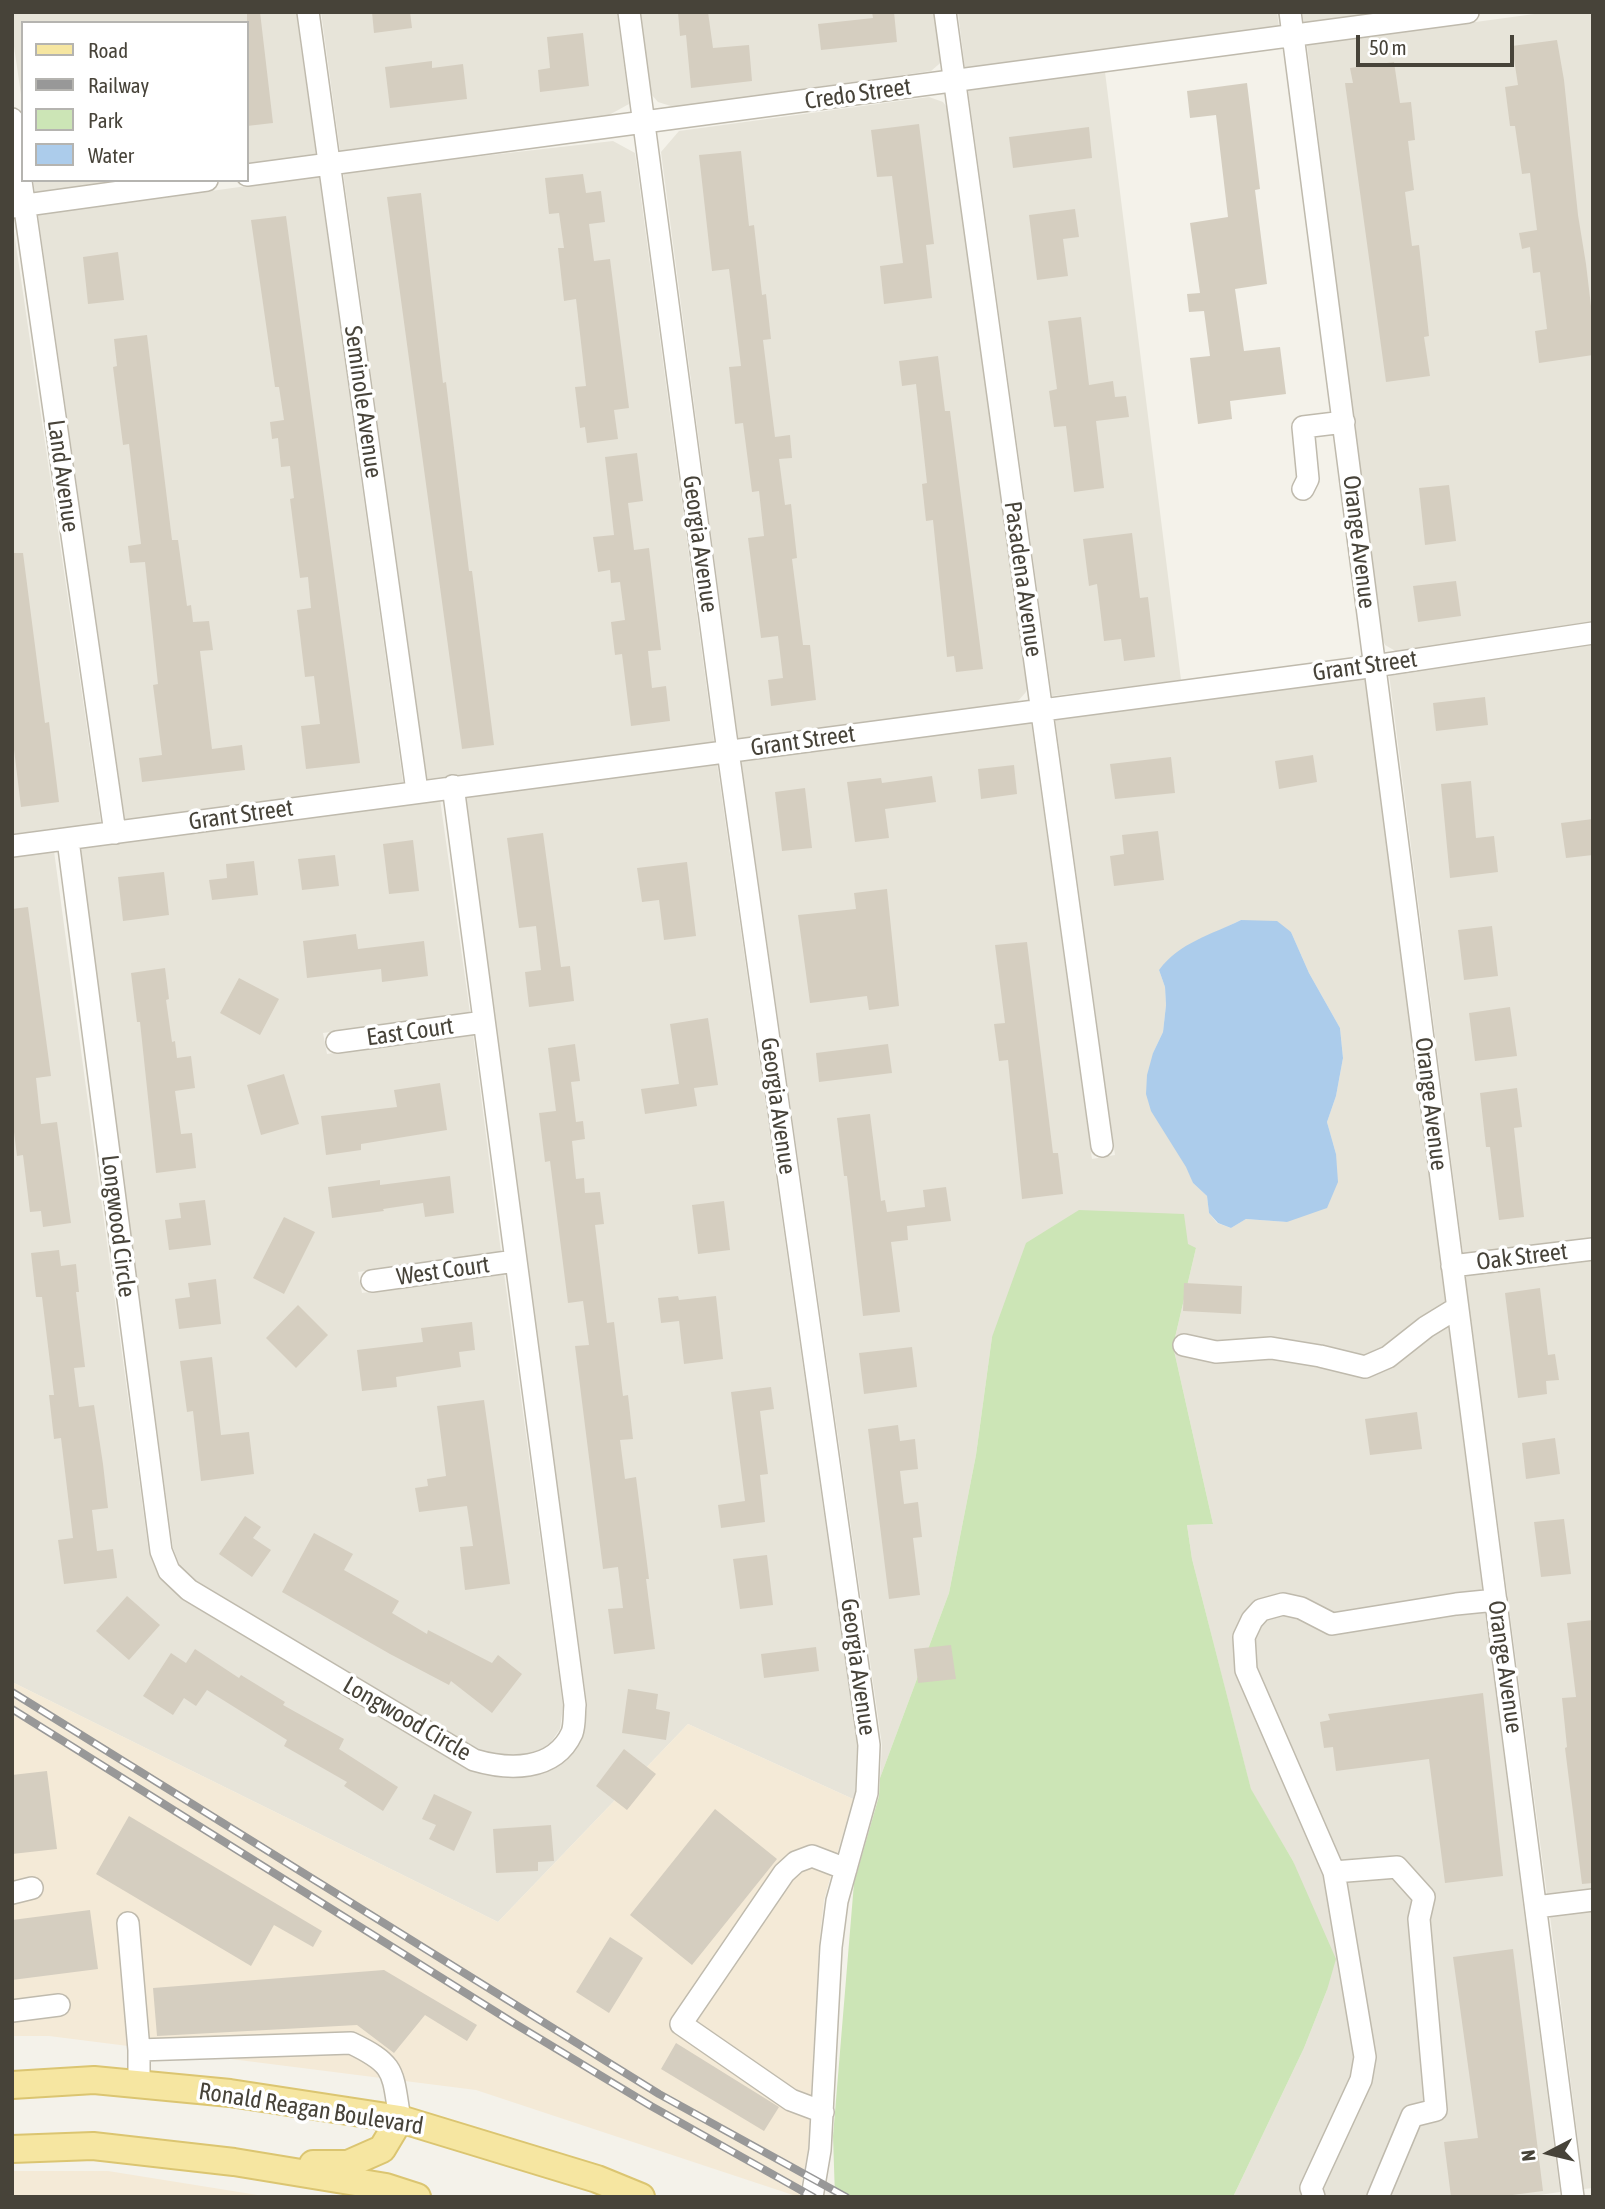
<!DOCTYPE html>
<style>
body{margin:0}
#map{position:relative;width:1605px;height:2209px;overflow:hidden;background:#f4f2ea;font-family:"Asap Condensed",sans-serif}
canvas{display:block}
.frame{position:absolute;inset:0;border:14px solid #474339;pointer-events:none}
.legend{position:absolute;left:21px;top:21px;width:228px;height:161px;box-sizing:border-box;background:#fff;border:2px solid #b5b4b0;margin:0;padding:9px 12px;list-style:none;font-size:21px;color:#474339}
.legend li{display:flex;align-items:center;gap:14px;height:35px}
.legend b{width:35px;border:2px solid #b5b4b0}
.north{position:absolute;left:1514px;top:2118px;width:70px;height:70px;-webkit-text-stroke:5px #fff;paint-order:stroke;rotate:263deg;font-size:19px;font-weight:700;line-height:28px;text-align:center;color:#474339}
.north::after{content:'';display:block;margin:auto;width:24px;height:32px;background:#474339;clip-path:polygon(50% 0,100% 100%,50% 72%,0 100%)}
.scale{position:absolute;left:1356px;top:35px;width:158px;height:32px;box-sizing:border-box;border:4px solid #474339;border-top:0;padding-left:9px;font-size:21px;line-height:24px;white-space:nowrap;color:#474339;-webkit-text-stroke:5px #fff;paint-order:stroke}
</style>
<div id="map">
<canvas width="1605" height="2209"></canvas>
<div class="frame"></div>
<ul class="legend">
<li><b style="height:9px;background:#f6e6a1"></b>Road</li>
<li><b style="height:9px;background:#989898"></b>Railway</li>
<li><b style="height:19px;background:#cce5b6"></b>Park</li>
<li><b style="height:19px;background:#accceb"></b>Water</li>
</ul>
<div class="north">N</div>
<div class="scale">50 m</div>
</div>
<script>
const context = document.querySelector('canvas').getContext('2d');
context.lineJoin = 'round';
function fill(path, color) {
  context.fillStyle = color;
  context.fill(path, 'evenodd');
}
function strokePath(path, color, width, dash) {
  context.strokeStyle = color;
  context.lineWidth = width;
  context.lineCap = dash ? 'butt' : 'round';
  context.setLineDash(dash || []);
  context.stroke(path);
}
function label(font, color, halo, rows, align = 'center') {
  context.font = font + ' "Asap Condensed",sans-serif';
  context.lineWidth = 7;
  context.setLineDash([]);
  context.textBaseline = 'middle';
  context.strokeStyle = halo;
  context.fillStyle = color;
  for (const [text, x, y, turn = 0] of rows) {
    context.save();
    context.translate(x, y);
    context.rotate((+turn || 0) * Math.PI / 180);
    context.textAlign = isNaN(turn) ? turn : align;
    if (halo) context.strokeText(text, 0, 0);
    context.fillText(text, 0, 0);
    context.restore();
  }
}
const residential = new Path2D(`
 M12 12H296L316 154 247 164V23H23V108L12 33Z
 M321 12H617L629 104 609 115 340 151Z
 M640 12H939L945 59 931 71 674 107 658 102 651 94Z
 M958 12H1277L1279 27 965 69Z
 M1302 12H1388L1304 24Z
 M1549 12H1591L1593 29V623L1399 653 1385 645 1379 631 1307 45Z
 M1105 72 1181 680 1052 696 968 90Z
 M929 97 943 102 952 114 1029 683 1026 692 1018 701 1003 706 738 739 661 152 679 131Z
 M613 141 635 153 714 742 427 779 343 172Z
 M319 176 403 782 125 820 38 215Z
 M33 180H129L35 193Z
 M12 218 101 823 12 834Z
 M1593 644V1238L1463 1254 1389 674Z
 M1365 678 1560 2192 1525 2197H1233L1304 2048 1327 1990 1293 1861 1251 1790 1192 1559 1187 1525 1213 1524 1173 1346 1196 1248 992 1337 976 1455 949 1593 880 1778 882 1745 741 760 1031 721 1092 1159 1115 1155 1055 718ZM1241 920 1291 932 1309 973 1340 1028 1343 1058 1336 1096 1327 1122 1336 1154 1287 1222 1246 1219 1231 1228 1217 1223 1209 1213 1207 1196 1193 1183 1153 1053 1163 1032 1166 1005 1165 987 1159 970 1220 930Z
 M717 763 857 1746 855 1792 853 1799 688 1724 498 1922 12 1682V856L54 851 149 1553 158 1575 182 1599 467 1768 495 1777H524L554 1768 570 1755 584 1732 587 1704 464 796Z
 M440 799 470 1013 323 1033 327 1054 473 1034 501 1252 358 1272 362 1293 504 1273 563 1706 560 1729 551 1742 540 1751 519 1756 498 1755 480 1750 197 1582 180 1566 173 1548 79 848Z
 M1593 1260V1889L1547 1895 1465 1275Z
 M1593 1911V2188L1584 2189 1550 1916Z`);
const commercial = new Path2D(`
 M12 1682 498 1922 688 1724 853 1799 824 1900 819 1946 808 2150 799 2197 476 2090 49 2036H12Z
 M12 2171H108L270 2197H12Z`);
const green = new Path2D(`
 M1079 1210 1184 1214 1188 1244 1196 1248 1173 1346 1213 1524 1187 1525 1192 1559 1251 1789 1293 1861 1336 1959 1327 1990 1304 2048 1233 2197H835L833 2136 854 1883 879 1796 880 1778 949 1593 976 1455 992 1337 1026 1243Z`);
const water = new Path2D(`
 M1241 920 1277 921 1291 932 1309 973 1340 1028 1343 1058 1336 1096 1327 1122 1336 1154 1338 1182 1327 1208 1287 1222 1246 1219 1231 1228 1218 1223 1209 1213 1207 1196 1193 1183 1186 1167 1151 1111 1146 1094 1147 1075 1153 1053 1163 1032 1166 1005 1165 987 1159 970C1180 942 1211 935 1241 920Z`);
const building = new Path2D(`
 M247 12H260L273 123 247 126Z
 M372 12H410L412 28 374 33Z
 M678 12H708L713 48 749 45 752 81 691 88 686 35 680 36Z
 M872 12H894L897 42 821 50 818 24 873 18Z
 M583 33 589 86 540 92 538 70 550 68 547 37Z
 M1557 40 1564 80 1578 215 1586 264 1593 323V355L1539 363 1535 331 1547 329 1540 272 1533 273 1530 247 1522 249 1519 233 1537 230 1530 173 1522 174 1515 126H1510L1505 87 1518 85 1512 46Z
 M432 61V68L463 64 467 99 390 108 385 67Z
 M1394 62 1400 103 1411 102 1415 140 1408 141 1414 190 1405 192 1412 246 1419 245 1429 336 1424 337 1430 376 1386 382 1345 83H1353L1350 68Z
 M1247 83 1260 189 1255 190 1267 284 1235 289 1244 351 1280 347 1286 394 1230 401 1232 419 1198 424 1190 358 1210 356 1204 311 1189 312 1187 294 1200 293 1190 223 1228 217 1216 115 1190 118 1187 91Z
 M919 124 934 244 926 245 932 298 884 304 880 266 903 263 892 176 877 177 871 130Z
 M1089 127 1092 158 1013 168 1009 137Z
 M741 151 749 226 754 225 762 295 766 294 771 339 763 340 775 437 790 435 792 458 779 459 785 505 791 504 797 558 792 559 803 645H810L816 700 771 706 768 680 783 678 778 636 761 638 748 538 764 536 759 491 752 492 743 423 735 424 729 367 741 366 729 269 712 271 699 155Z
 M583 174 586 193 601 191 605 222 589 224 594 261 610 259 629 408 614 410 618 439 587 443 585 427 580 428 575 387 586 386 576 299 564 301 558 248H564L559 213 549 214 545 178Z
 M421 193 443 383 446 382 469 571H472L494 745 462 749 387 197Z
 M1075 209 1079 237 1063 239 1068 276 1037 280 1029 215Z
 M286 216 360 763 306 769 301 726 320 724 314 676 305 677 297 610 311 608 308 577 300 578 290 499 294 498 290 466 281 467 278 438 272 439 270 422 284 420 279 387H275L251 220Z
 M118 252 124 300 88 304 83 257Z
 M1081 317 1089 385 1113 381 1115 397 1126 396 1129 417 1096 421 1104 488 1074 492 1066 426 1054 427 1049 391 1057 389 1048 321Z
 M147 335 172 540H178L187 606 191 605 193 622 209 621 213 650 200 651 212 749 242 745 245 770 142 782 139 758 162 755 153 685 158 684 145 562 130 563 128 546 141 544 129 444 123 445 113 367 117 366 114 339Z
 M938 356 945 411H950L983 669 956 672 954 656 947 657 933 520 926 521 922 484 927 483 916 384 902 386 899 361Z
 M637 453 643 501 628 503 634 550 649 548 661 650 648 651 652 688 666 686 670 721 631 726 622 654 615 655 611 622 625 620 620 582 611 583 610 570 598 572 593 537 614 535 605 457Z
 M1449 485 1456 541 1425 545 1419 488Z
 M1132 533 1140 598 1148 597 1155 657 1124 661 1121 639 1104 641 1097 584 1089 586 1083 539Z
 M12 553H23L45 723 49 722 59 802 21 807 12 733Z
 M1456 581 1461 616 1418 622 1413 586Z
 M1485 697 1488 725 1436 731 1433 703Z
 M1313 755 1317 782 1279 789 1275 761Z
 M1171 757 1175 793 1115 799 1110 764Z
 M1014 765 1017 794 981 799 978 769Z
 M932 776 936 802 885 809 889 838 855 842 847 782 881 778 882 783Z
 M1471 781 1476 838 1494 836 1498 872 1450 878 1441 784Z
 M805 788 812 848 782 851 775 792Z
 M1593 819V855L1566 858 1561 823Z
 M1158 831 1164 880 1114 886 1110 856 1124 854 1122 835Z
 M543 833 561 967 570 966 574 1001 529 1007 525 972 541 970 536 926 519 928 507 838Z
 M413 840 419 891 389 894 383 844Z
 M335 855 339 886 302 890 298 859Z
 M254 861 258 895 212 900 209 880 227 878 226 864Z
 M687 862 696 936 664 940 659 900 642 902 637 868Z
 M164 872 169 915 123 921 118 877Z
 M887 889 899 1006 869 1010 867 996 810 1003 798 915 856 909 854 893Z
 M28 907 51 1076 36 1078 41 1124 57 1122 71 1223 43 1227 41 1211 30 1212 23 1155 17 1156 12 1116V909Z
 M1492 926 1498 976 1464 980 1458 930Z
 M356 934 358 949 424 941 428 976 382 982 381 969 307 978 303 941Z
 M1027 942 1053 1153H1058L1063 1194 1022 1199 1008 1060 999 1061 994 1024 1005 1023 995 945Z
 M165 968 169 999 166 1000 172 1042 175 1041 177 1058 191 1056 195 1088 175 1091 181 1134 192 1133 196 1168 156 1173 140 1022H137L131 973Z
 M239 978 279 999 260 1035 220 1013Z
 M1510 1007 1517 1056 1475 1061 1469 1013Z
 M708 1018 718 1085 694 1088 697 1106 645 1114 641 1089 679 1084 670 1024Z
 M575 1044 580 1081 571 1082 576 1122 583 1121 585 1139 572 1141 576 1179 584 1178 585 1193 600 1192 604 1224 595 1225 607 1323 614 1322 623 1396 628 1395 633 1439 620 1440 625 1479 636 1477 649 1579H646L655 1649 614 1654 608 1609 623 1608 618 1567 603 1569 575 1346 589 1345 583 1301 568 1303 550 1161 545 1162 539 1113 556 1111 548 1048Z
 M888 1044 892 1073 819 1082 816 1053Z
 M284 1074 299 1124 261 1135 247 1085Z
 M440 1083 447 1130 361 1144V1150L326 1155 321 1116 397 1107 394 1090Z
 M1517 1088 1522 1127 1514 1128 1524 1217 1499 1220 1490 1147H1486L1480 1093Z
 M870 1114 881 1201 885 1200 887 1212 925 1207 923 1190 946 1187 951 1221 907 1226 908 1240 891 1242 900 1312 863 1316 847 1176H844L837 1118Z
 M450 1176 454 1213 425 1217 423 1203 383 1209 384 1211 332 1218 328 1187 380 1180V1185Z
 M205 1200 211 1245 169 1250 165 1220 181 1218 179 1203Z
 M724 1201 730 1250 698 1254 692 1205Z
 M284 1217 315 1232 284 1294 253 1278Z
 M59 1250 61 1266 76 1264 79 1292H76L85 1367 74 1368 79 1407 94 1405 103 1464 108 1508 92 1510 97 1551 113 1549 117 1578 64 1584 58 1540 73 1538 61 1438 54 1439 49 1395H54L42 1297H36L31 1253Z
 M216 1279 221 1324 179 1329 175 1299 190 1297 188 1283Z
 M1184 1283 1242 1286 1241 1314 1183 1311Z
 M1540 1288 1548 1355 1555 1354 1559 1380 1546 1381 1547 1394 1518 1398 1505 1293Z
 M678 1296 679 1300 716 1296 723 1359 684 1364 679 1321 661 1323 658 1298Z
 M298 1305 328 1335 296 1368 266 1338Z
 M472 1322 475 1350 459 1352 461 1367 396 1377 397 1387 362 1391 357 1350 423 1342 421 1328Z
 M912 1347 917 1387 864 1394 859 1353Z
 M212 1357 221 1435 249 1432 254 1474 201 1481 193 1411 187 1412 180 1361Z
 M771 1387 774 1409 760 1411 768 1474 760 1475 765 1522 721 1528 718 1505 745 1501 731 1392Z
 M484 1400 510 1584 465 1590 460 1547 473 1546 467 1506 419 1512 415 1488 428 1486 427 1479 446 1476 437 1406Z
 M1417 1412 1422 1449 1370 1455 1365 1419Z
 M898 1425 900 1441 915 1439 918 1469 900 1471 904 1504 918 1502 922 1537 913 1538 920 1595 889 1599 868 1429Z
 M1555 1438 1560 1474 1526 1479 1522 1443Z
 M245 1516 261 1527 253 1538 271 1550 252 1577 219 1554Z
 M1564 1519 1571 1574 1541 1577 1534 1522Z
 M314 1533 353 1554 344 1570 399 1601 392 1613 427 1634 428 1630 492 1663 498 1655 522 1674 492 1713 451 1681 449 1685 390 1654 282 1592Z
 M767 1555 773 1605 740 1609 733 1559Z
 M127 1596 160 1625 129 1660 96 1631Z
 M1593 1620V1883L1582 1884 1565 1748 1567 1747 1562 1698 1576 1697 1567 1623Z
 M951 1645 956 1679 918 1683 914 1649Z
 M816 1647 819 1671 764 1678 761 1654Z
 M195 1649 239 1678 241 1675 285 1702 283 1705 344 1739 339 1749 398 1787 383 1811 344 1786 347 1782 284 1746 287 1740 207 1690 196 1706 184 1698 173 1715 143 1696 171 1653 186 1663Z
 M628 1689 658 1694 656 1709 670 1712 666 1740 622 1733Z
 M1483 1693 1503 1876 1445 1883 1429 1759 1336 1771 1333 1747 1324 1748 1320 1722 1330 1720 1328 1714Z
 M624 1749 656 1774 627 1810 596 1786Z
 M47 1771 57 1849 12 1854V1775Z
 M434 1794 472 1812 454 1851 429 1839 436 1825 422 1819Z
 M715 1809 777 1859 692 1965 630 1915Z
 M129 1816 322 1931 313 1947 274 1925 251 1966 96 1874Z
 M551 1825 554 1861 538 1862V1871L496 1873 493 1829Z
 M90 1910 98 1969 12 1980V1920Z
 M610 1937 643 1958 609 2013 576 1992Z
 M1513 1949 1543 2191 1497 2197H1451L1444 2142 1478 2138 1453 1957Z
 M384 1970 477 2025 467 2041 425 2015 394 2053 357 2025 157 2036 153 1988Z
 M676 2043 779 2107 764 2131 661 2069Z`);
const minor = new Path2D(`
 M308 12 417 791
 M629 12 725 730 869 1745 867 1793 837 1901 831 1947 820 2150 812 2197
 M945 12 1102 1146
 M1290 12 1573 2197
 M12 119 115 833
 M247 175 1468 12
 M12 207 207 180
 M1303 489 1308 479 1303 427 1344 422
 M68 840 161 1551 169 1571 189 1590 474 1760C508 1770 554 1772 572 1733 575 1725 574 1713 575 1705L453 786
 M12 846 1361 668 1593 633
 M337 1042 484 1022
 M1452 1266 1593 1249
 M372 1281 515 1261
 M1184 1345 1216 1352 1271 1348 1320 1356 1365 1367 1388 1357 1426 1327 1457 1308
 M1334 1872 1397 1867 1424 1897 1419 1919 1436 2110 1412 2116 1378 2197
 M12 1893 32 1888
 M1536 1907 1593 1900
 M128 1923 139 2050
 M12 2011 59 2005
 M139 2084V2050L351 2043C397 2065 392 2072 400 2119
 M823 2112 791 2100 681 2024 784 1873 796 1862 812 1856 846 1869
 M1314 2197 1311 2188 1361 2080 1365 2057 1334 1872 1246 1670 1244 1637 1252 1620 1261 1610 1283 1604 1301 1608 1332 1624 1456 1604 1496 1600`);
const major = new Path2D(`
 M12 2085 94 2080 230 2093 400 2119 597 2179 641 2197
 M12 2149 93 2146 234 2162 386 2187 417 2197
 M313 2164H348L382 2149 400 2119`);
const rail = new Path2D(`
 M12 1692 659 2094 846 2197
 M12 1709 512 2022 651 2106 813 2197`);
const streetNames = [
 ["Credo Street",858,94,-8],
 ["Seminole Avenue",363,402,82],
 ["Land Avenue",63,476,82],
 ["Orange Avenue",1359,542,83],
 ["Georgia Avenue",700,544,82],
 ["Pasadena Avenue",1023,579,82],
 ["Grant Street",1365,666,-8],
 ["Grant Street",803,741,-8],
 ["Grant Street",241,815,-8],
 ["East Court",410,1032,-8],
 ["Orange Avenue",1431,1104,83],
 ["Georgia Avenue",778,1106,82],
 ["Longwood Circle",118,1226,83],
 ["Oak Street",1522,1257,-7],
 ["West Court",443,1271,-8],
 ["Georgia Avenue",858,1667,82],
 ["Orange Avenue",1505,1667,82],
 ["Longwood Circle",407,1719,30],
 ["Ronald Reagan Boulevard",311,2109,9]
];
fill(residential, '#e7e4d9');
fill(commercial, '#f4ead7');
fill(green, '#cce5b6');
fill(water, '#accceb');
fill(building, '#d5cec0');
strokePath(minor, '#bfbaad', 24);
strokePath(major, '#dbc571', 30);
strokePath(minor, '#fff', 21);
strokePath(major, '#f6e6a1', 26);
strokePath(rail, '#989898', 8);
strokePath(rail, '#fff', 5, [16]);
label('24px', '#474339', '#fff', streetNames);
</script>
